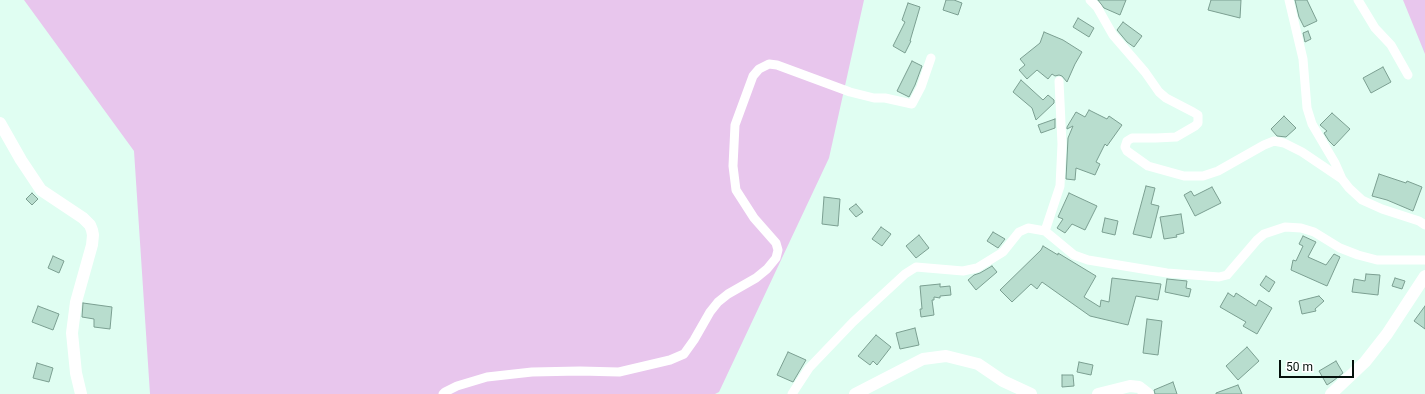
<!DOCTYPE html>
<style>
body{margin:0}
#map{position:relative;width:1425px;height:394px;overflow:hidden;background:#e0fef2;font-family:Roboto,sans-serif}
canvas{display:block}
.scale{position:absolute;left:1279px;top:360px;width:75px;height:18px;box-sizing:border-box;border:2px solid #04100b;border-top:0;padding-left:5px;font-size:12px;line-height:14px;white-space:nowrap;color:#04100b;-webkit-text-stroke:3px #fff;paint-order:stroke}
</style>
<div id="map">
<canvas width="1425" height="394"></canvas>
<div class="scale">50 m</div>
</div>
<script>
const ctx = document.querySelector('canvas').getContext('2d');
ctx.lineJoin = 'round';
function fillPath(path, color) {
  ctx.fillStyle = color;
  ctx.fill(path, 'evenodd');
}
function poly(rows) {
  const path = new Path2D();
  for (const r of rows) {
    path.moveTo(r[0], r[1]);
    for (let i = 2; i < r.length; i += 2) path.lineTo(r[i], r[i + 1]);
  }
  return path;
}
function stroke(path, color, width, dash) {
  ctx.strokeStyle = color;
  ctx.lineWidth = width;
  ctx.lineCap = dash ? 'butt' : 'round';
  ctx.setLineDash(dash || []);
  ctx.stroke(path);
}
fillPath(poly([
 [24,0,864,0,829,158,719,392,715,394,150,394,134,151],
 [1403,0,1425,0,1425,54]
]), '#e8c6ed');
const building = poly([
 [946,0,954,0,962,3,958,15,943,10,946,0],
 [1098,0,1126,0,1120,15,1104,8,1098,0],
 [1211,0,1241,0,1240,18,1208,10,1211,0],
 [1295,0,1307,0,1317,21,1304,27,1299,17,1295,0],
 [908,3,920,7,910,41,911,41,905,53,893,46,905,22,902,20,908,3],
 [1078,18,1094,28,1089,37,1073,27,1078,18],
 [1123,22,1142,36,1134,47,1127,42,1117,30,1123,22],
 [1308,31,1311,39,1305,42,1303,33,1308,31],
 [1044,32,1063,40,1082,52,1075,64,1067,82,1062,76,1059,75,1055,76,1052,74,1048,79,1037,70,1027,79,1019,70,1025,65,1020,59,1040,43,1044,32],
 [912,61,922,66,915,85,909,97,897,91,912,61],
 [1383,67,1391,82,1371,93,1363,78,1383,67],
 [1021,80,1043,100,1048,95,1054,100,1054,103,1036,120,1032,108,1013,92,1021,80],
 [1089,110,1107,119,1109,116,1122,125,1107,146,1105,144,1096,162,1100,164,1095,175,1076,168,1075,180,1066,179,1068,138,1073,126,1067,129,1067,127,1076,112,1085,117,1089,110],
 [1332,113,1350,129,1334,146,1329,141,1324,133,1327,131,1320,125,1332,113],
 [1284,116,1296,128,1286,137,1277,136,1271,129,1284,116],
 [1055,119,1055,128,1041,133,1038,125,1055,119],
 [1379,174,1406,183,1407,181,1422,187,1413,211,1387,200,1372,196,1379,174],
 [1146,186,1155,188,1151,204,1159,206,1151,238,1133,234,1146,186],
 [1212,187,1221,203,1195,216,1184,195,1191,191,1194,196,1212,187],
 [32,193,38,199,32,205,26,199,32,193],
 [1069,193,1097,206,1085,230,1072,224,1065,233,1057,228,1063,219,1058,217,1069,193],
 [824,197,840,199,838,226,822,224,824,197],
 [856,204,863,212,856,217,849,209,856,204],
 [1181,214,1184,233,1176,235,1177,237,1164,239,1160,217,1181,214],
 [1105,218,1118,221,1115,235,1102,232,1105,218],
 [881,227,891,234,882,246,872,239,881,227],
 [993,232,1005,239,998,248,987,241,993,232],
 [919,235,929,248,916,258,906,246,919,235],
 [1303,236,1316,242,1308,257,1326,265,1334,254,1340,257,1327,286,1291,270,1293,260,1296,261,1303,246,1299,244,1303,236],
 [1043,246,1058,255,1058,253,1096,276,1084,297,1100,307,1101,300,1109,302,1112,278,1161,284,1158,300,1136,296,1128,325,1090,316,1042,282,1037,289,1031,284,1012,302,1000,290,1041,250,1043,246],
 [53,256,64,261,59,273,48,268,53,256],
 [992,266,997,272,976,290,968,280,974,275,980,273,992,266],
 [1366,274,1380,275,1378,295,1352,292,1354,279,1365,281,1366,274],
 [1266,276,1275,282,1269,292,1260,285,1266,276],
 [1395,278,1405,281,1402,289,1392,286,1395,278],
 [1167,279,1187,281,1186,288,1191,289,1189,297,1165,292,1167,279],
 [940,284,940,287,950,286,951,295,940,296,940,298,934,297,934,300,932,300,934,315,921,317,920,309,922,309,920,286,940,284],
 [1228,293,1234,297,1236,293,1256,306,1259,300,1272,308,1257,334,1243,326,1246,322,1220,307,1228,293],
 [1319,296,1324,301,1315,309,1316,311,1302,314,1299,301,1319,296],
 [83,303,112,307,110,329,94,327,94,319,82,317,83,303],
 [38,306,59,314,53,330,32,322,38,306],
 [1425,306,1425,329,1414,321,1425,306],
 [1147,319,1162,321,1158,355,1143,353,1147,319],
 [915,328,919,345,900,349,896,333,915,328],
 [876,335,891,347,877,365,873,361,870,365,858,356,876,335],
 [1247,347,1259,361,1238,380,1226,366,1247,347],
 [788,352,806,360,793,382,777,375,788,352],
 [1336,361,1343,373,1333,381,1327,385,1319,371,1336,361],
 [1079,362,1093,365,1091,375,1077,372,1079,362],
 [37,363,53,368,49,382,33,378,37,363],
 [1062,375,1073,375,1074,386,1062,387,1062,375],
 [1173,382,1177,394,1155,394,1154,390,1173,382],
 [1238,385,1242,394,1216,394,1216,393,1238,385]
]);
fillPath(building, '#b8ddce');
stroke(building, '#7b9f91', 1);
stroke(poly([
 [1090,0,1097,7,1113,35,1145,72,1159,92,1166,98,1193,112,1198,115,1198,123,1195,126,1176,137,1156,138,1132,138,1127,141,1125,147,1127,151,1148,166,1184,176,1203,176,1218,171,1264,145,1274,141,1284,143,1302,152,1342,179],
 [1289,0,1303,59,1307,108,1312,124,1335,163,1342,179,1349,188,1362,200,1382,209,1419,221,1425,225],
 [1358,0,1375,28,1391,45,1408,75],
 [1045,231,1060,186,1062,144,1059,81],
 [443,394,445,392,457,386,487,377,532,372,580,371,619,372,670,360,684,354,694,340,710,312,718,302,728,294,756,278,767,269,776,258,778,250,776,243,754,218,736,190,733,166,735,125,753,76,759,69,769,64,777,65,850,92,874,98,885,98,912,104,921,87,931,58],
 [792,394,809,368,853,322,905,274,916,267,963,271,977,268,1003,252,1019,232,1028,228,1045,231,1074,255,1088,260,1167,273,1219,277,1227,275,1257,240,1264,234,1285,227,1301,228,1314,232,1340,248,1358,255,1377,260,1425,260]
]), '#fff', 9);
stroke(poly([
 [0,123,21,160,41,190,83,218,90,225,92,230,93,235,92,245,76,302,72,333,76,373,81,394],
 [855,394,923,359,946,356,978,364,1003,381,1031,394],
 [1098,394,1130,386,1139,387,1148,394],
 [1331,394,1365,362,1387,334,1425,276]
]), '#fff', 12);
</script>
